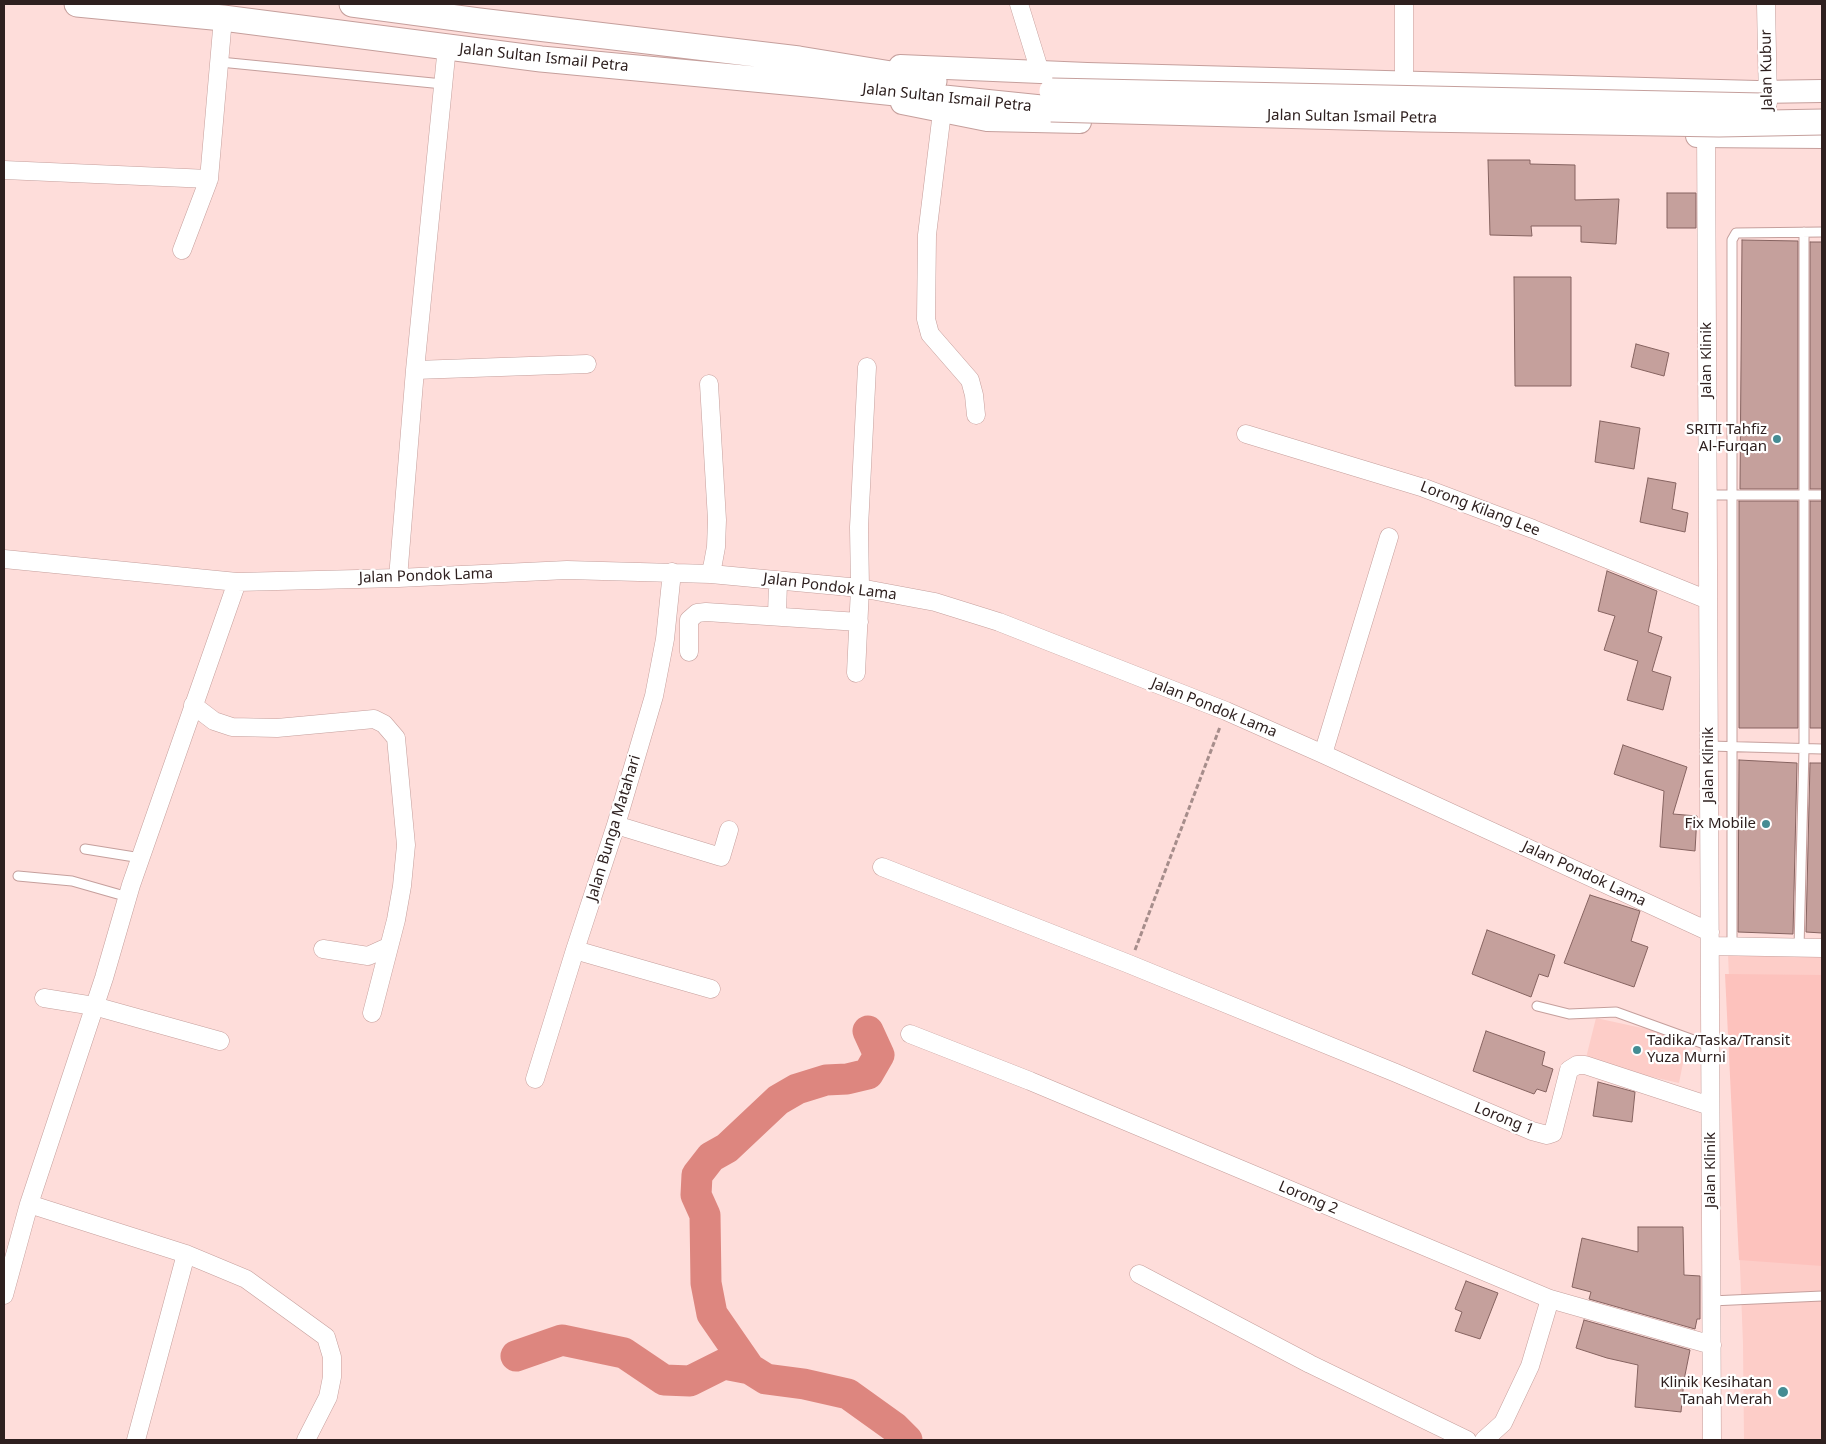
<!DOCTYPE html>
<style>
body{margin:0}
#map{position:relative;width:1826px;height:1444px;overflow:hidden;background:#feddda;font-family:"Noto Sans",sans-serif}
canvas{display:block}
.frame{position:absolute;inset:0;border:5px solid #2e201f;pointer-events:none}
</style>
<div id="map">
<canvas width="1826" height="1444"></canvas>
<div class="frame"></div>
</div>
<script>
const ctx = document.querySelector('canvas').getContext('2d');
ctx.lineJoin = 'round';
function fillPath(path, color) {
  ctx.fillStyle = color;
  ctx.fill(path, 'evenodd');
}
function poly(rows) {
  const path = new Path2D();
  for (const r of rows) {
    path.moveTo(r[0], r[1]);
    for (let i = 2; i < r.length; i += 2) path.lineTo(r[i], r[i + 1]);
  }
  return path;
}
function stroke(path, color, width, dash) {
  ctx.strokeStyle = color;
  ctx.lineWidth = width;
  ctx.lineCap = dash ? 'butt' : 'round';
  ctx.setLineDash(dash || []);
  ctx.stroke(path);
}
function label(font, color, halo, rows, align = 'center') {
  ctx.font = font + ' "Noto Sans",sans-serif';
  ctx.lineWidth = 4.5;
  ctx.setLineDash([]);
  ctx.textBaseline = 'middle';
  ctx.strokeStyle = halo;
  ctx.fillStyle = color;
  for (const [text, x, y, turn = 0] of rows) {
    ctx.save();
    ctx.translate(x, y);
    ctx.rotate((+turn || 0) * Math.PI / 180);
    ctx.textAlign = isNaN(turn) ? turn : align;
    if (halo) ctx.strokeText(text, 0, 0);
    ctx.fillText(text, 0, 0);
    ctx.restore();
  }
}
fillPath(poly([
 [1728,953,1822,956,1822,1440,1744,1440,1743,1344],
 [1596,1018,1688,1038,1679,1083,1585,1062]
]), '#fdcdc8');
fillPath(poly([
 [1725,974,1822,975,1822,1266,1739,1260]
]), '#fdc2bd');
stroke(poly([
 [516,1356,562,1340,624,1353,664,1380,690,1381,724,1364,750,1369,766,1379,804,1384,848,1394,894,1427,907,1440],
 [750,1369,712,1314,706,1283,705,1215,696,1195,697,1175,711,1157,727,1148,778,1100,797,1089,826,1080,847,1079,868,1074,879,1055,868,1031]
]), '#dd867f', 31);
const building = poly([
 [1488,160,1530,160,1530,164,1575,165,1575,200,1619,199,1616,244,1581,242,1581,226,1531,226,1532,236,1490,235,1488,160],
 [1667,193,1696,193,1696,228,1667,228,1667,193],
 [1742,240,1798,241,1798,489,1740,489,1742,240],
 [1810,242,1822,242,1822,489,1810,489,1810,242],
 [1514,277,1571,277,1571,386,1515,386,1514,277],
 [1636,344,1669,353,1664,376,1631,367,1636,344],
 [1600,421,1640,428,1634,469,1595,462,1600,421],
 [1648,478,1676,483,1672,509,1688,513,1685,532,1640,522,1648,478],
 [1739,501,1798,501,1798,728,1739,728,1739,501],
 [1810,501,1822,501,1822,728,1810,728,1810,501],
 [1607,571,1657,591,1648,632,1662,637,1652,671,1671,677,1663,710,1627,700,1638,661,1604,650,1615,616,1598,611,1607,571],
 [1623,745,1687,767,1673,814,1697,816,1695,851,1660,847,1664,791,1614,774,1623,745],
 [1739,760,1797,763,1793,934,1738,932,1739,760],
 [1810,763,1822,763,1822,933,1806,932,1810,763],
 [1590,895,1640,911,1631,941,1648,947,1634,987,1564,963,1590,895],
 [1487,930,1555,955,1548,977,1539,974,1531,997,1472,974,1487,930],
 [1486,1031,1545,1052,1542,1065,1553,1069,1546,1092,1537,1089,1534,1094,1473,1071,1486,1031],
 [1598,1082,1635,1092,1632,1122,1593,1116,1598,1082],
 [1638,1227,1683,1227,1684,1275,1700,1276,1700,1319,1697,1319,1695,1329,1589,1299,1591,1292,1572,1287,1582,1238,1638,1252,1638,1227],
 [1466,1281,1498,1293,1480,1339,1455,1331,1462,1312,1455,1309,1466,1281],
 [1584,1320,1690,1350,1684,1380,1681,1412,1635,1407,1638,1365,1607,1358,1576,1348,1584,1320]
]);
fillPath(building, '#c5a09c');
stroke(building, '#866360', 1);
const service = poly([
 [220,62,443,84],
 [1708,495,1822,495],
 [1709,746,1822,749],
 [85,849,141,858],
 [18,876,72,881,128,897],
 [1732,947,1732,240,1736,233,1822,232],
 [1799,948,1804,749,1804,232],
 [1537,1006,1569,1014,1616,1012,1710,1046],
 [1711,1301,1822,1296]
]);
const minor = poly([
 [1019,4,1040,72],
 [1766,4,1768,103],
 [1404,83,1404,4],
 [942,112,927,235,926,319,930,334,970,380,974,395,976,415],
 [1706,123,1712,1440],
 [4,170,209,179],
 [182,250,209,179,223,18],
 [415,370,587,364],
 [709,384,717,520,716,547,711,574],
 [1246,434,1424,488,1533,529,1708,600],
 [4,559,237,582,398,578,567,570,711,574,860,588,935,602,999,622,1226,711,1323,754,1710,932],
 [398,578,415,370,447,46],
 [777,616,778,581],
 [689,652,689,620,697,613,706,612,859,622],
 [856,673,860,588,859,527,867,367],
 [193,705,214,721,232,727,277,728,374,719,384,724,396,738,406,845,402,886,396,920,372,1013],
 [1323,754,1389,537],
 [616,825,721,857,729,830],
 [882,867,1129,964,1396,1073,1532,1131,1547,1135,1553,1133,1569,1070,1577,1065,1585,1065,1710,1106],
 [1710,946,1822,948],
 [323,949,368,956,388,947],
 [575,950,711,989],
 [44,998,94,1006,220,1041],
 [910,1034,1030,1081,1550,1299,1712,1345],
 [535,1079,575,950,616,825,654,696,665,639,672,572],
 [29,1204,186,1254,246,1279,326,1337,332,1357,332,1377,328,1397,306,1440],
 [1139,1274,1310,1364,1467,1440],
 [4,1295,29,1204,104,978,131,885,237,582],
 [136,1440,186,1254],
 [1484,1440,1503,1423,1530,1366,1550,1299]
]);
const tertiary = poly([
 [900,66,1087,74,1757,92,1822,91],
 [902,103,987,120,1080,122],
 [1697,136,1822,137]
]);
const secondary = poly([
 [77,4,223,18,541,59,818,85,1051,109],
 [352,4,479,21,799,59,934,81]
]);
stroke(service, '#c59f9c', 11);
stroke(minor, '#c59f9c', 19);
stroke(tertiary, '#c59f9c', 24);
stroke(secondary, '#c59f9c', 27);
stroke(poly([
 [1135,950,1220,727]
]), '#a68d8b', 3, [5, 2.5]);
stroke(service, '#fff', 9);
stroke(minor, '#fff', 18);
stroke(tertiary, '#fff', 22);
stroke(secondary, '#fff', 25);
const secondaryBridge = poly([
 [1052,91,1762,106],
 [1051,109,1421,119,1719,124,1822,122]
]);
stroke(secondaryBridge, '#c59f9c', 27, []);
stroke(secondaryBridge, '#fff', 25);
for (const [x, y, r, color] of [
 [1777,439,5,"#458c93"],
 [1766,824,5,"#458c93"],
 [1637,1050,5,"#458c93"],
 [1783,1392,6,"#458c93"]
]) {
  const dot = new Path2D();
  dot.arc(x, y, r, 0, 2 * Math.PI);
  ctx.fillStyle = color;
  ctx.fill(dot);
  stroke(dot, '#fff', 2);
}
label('15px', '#2e201f', '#fff', [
 ["Jalan Sultan Ismail Petra",544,58,6],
 ["Jalan Kubur",1767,70,-91],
 ["Jalan Sultan Ismail Petra",947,98,6],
 ["Jalan Sultan Ismail Petra",1352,117,1],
 ["Jalan Klinik",1707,360,-90],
 ["Lorong Kilang Lee",1480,509,21],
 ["Jalan Pondok Lama",426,576,-2],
 ["Jalan Pondok Lama",830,587,7],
 ["Jalan Pondok Lama",1214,708,22],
 ["Jalan Klinik",1709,765,-90],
 ["Jalan Bunga Matahari",614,828,-73],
 ["Jalan Pondok Lama",1584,874,25],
 ["Lorong 1",1504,1119,22],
 ["Jalan Klinik",1711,1170,-90],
 ["Lorong 2",1308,1198,23]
]);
label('15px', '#2e201f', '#fff', [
 ["SRITI Tahfiz",1767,430],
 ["Al-Furqan",1767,447],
 ["Fix Mobile",1756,824],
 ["Tadika/Taska/Transit",1647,1041,"left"],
 ["Yuza Murni",1647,1058,"left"],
 ["Klinik Kesihatan",1772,1383],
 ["Tanah Merah",1772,1400]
], 'right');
</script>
